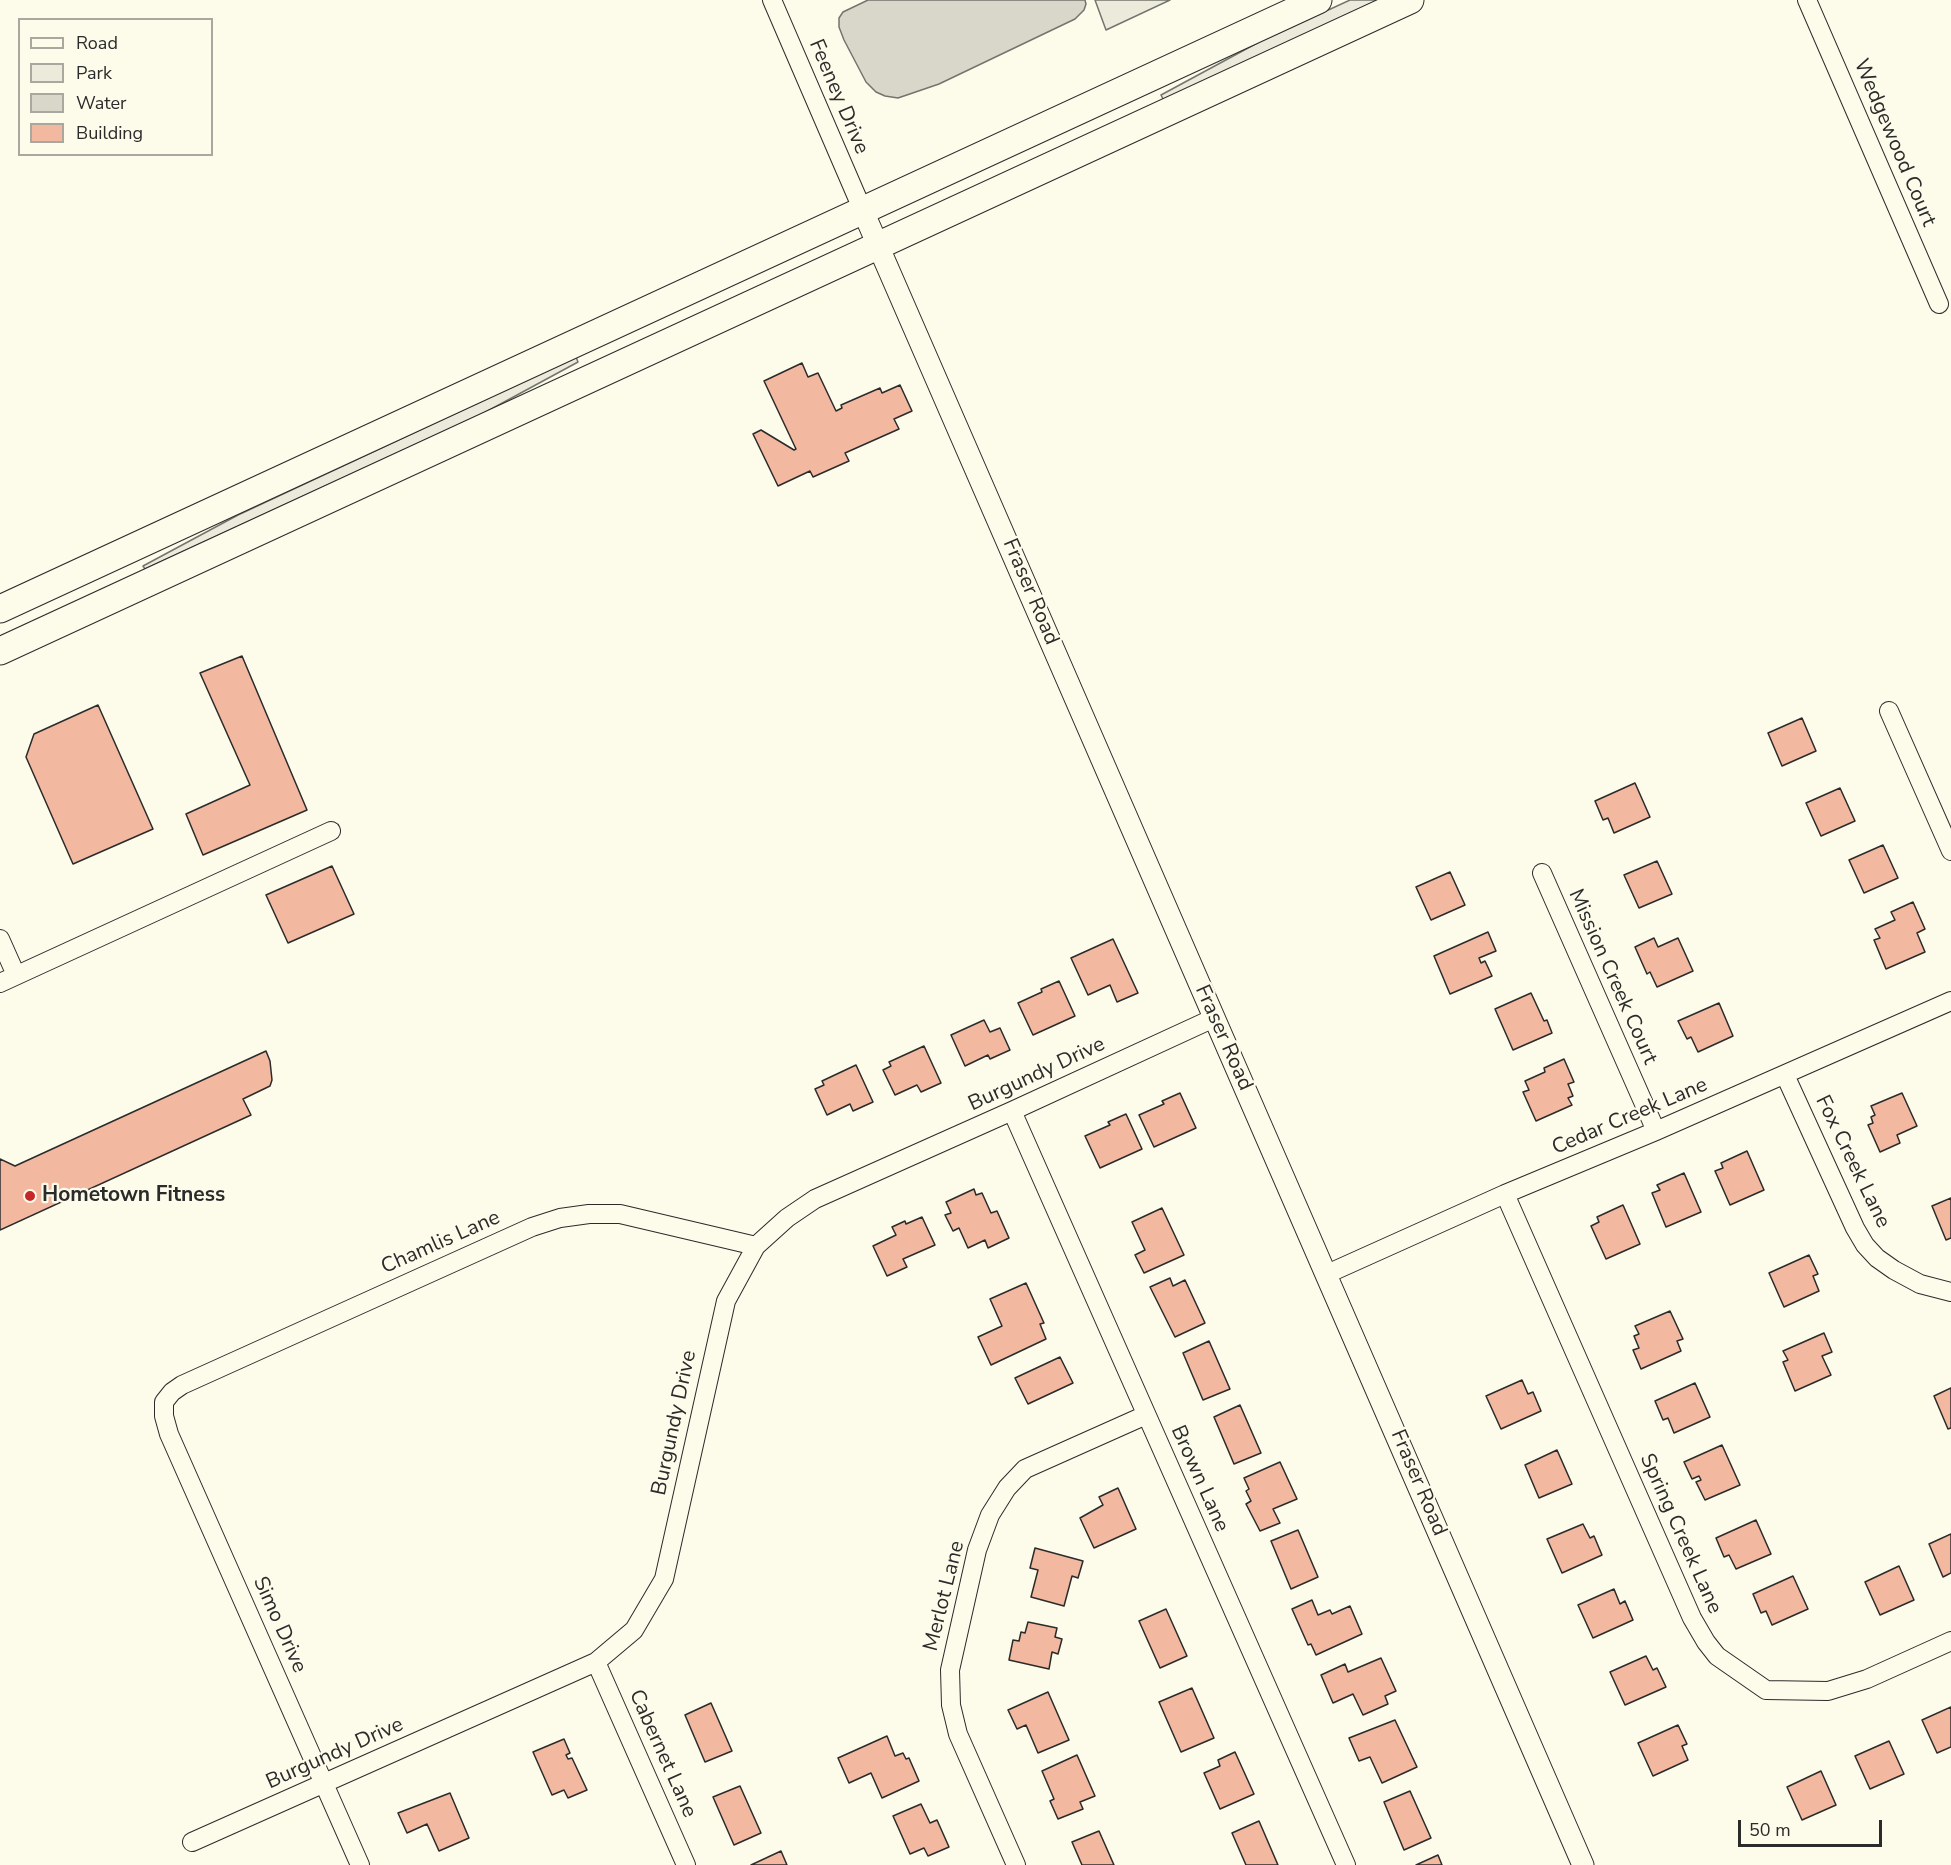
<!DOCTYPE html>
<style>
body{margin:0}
#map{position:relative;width:1951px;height:1865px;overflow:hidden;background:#fdfbea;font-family:"Nunito Sans",sans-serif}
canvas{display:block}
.legend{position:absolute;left:18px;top:18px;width:195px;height:138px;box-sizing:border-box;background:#fdfbea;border:2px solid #a9a89e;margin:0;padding:8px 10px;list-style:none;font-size:18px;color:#2b2b2b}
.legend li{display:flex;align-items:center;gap:12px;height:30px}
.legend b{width:30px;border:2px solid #a9a89e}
.scale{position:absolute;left:1738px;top:1820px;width:144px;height:27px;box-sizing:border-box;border:3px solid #2b2b2b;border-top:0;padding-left:8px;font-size:18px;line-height:21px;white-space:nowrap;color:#2b2b2b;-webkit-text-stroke:4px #fdfbea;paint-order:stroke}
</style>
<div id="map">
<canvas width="1951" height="1865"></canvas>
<ul class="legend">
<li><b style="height:8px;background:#fdfbea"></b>Road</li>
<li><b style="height:16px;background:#ecebdb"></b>Park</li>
<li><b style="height:16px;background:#d8d7c9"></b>Water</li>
<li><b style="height:16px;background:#f2b8a0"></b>Building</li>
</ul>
<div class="scale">50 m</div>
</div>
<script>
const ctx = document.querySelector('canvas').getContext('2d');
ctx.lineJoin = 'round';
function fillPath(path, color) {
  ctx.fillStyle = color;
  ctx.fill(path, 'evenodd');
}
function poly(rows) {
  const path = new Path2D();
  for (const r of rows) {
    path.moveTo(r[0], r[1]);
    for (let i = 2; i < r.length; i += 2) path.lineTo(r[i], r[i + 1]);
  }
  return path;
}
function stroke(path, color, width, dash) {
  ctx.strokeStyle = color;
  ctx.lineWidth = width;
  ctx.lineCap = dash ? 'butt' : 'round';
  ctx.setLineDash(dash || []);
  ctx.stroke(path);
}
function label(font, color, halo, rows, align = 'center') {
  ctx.font = font + ' "Nunito Sans",sans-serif';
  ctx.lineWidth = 4.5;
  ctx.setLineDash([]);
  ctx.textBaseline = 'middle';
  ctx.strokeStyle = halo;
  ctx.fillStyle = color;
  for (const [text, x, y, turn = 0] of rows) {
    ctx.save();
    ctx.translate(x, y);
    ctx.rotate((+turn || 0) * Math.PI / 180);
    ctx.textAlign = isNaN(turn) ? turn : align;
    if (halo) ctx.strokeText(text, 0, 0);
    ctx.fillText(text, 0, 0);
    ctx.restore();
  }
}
const green = poly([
 [1095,0,1170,0,1106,30,1095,0],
 [1350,0,1378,0,1164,101,1161,95,1261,41,1350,0],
 [576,357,578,362,482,414,145,569,143,566,238,515,576,357]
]);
fillPath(green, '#ecebdb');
stroke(green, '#74746e', 1.5);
const water = poly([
 [868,0,1085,0,1086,4,1084,10,1075,19,939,84,898,98,885,96,876,92,866,82,844,40,839,27,839,18,843,12,868,0]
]);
fillPath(water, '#d8d7c9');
stroke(water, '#74746e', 1.5);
const building = poly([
 [802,363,808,377,818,373,836,411,842,408,841,405,880,388,882,393,900,385,912,411,894,419,899,429,845,453,849,461,813,477,810,471,778,486,753,434,761,430,794,450,796,449,764,381,802,363],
 [242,656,307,810,203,855,186,814,250,785,200,673,242,656],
 [98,705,153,829,73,864,26,757,34,734,98,705],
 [1802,718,1816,751,1782,766,1768,733,1802,718],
 [1635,783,1650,817,1614,833,1608,818,1603,820,1595,801,1635,783],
 [1840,788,1855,821,1821,836,1806,803,1840,788],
 [1883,845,1898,878,1864,893,1849,860,1883,845],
 [1657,861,1672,894,1639,908,1624,875,1657,861],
 [332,866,354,914,288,943,266,895,332,866],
 [1450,872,1465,905,1431,920,1416,887,1450,872],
 [1913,902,1925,929,1917,933,1925,952,1886,969,1874,940,1880,938,1875,929,1895,920,1891,912,1913,902],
 [1488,932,1496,951,1479,958,1481,963,1485,961,1492,976,1450,994,1434,956,1488,932],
 [1654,938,1658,947,1678,938,1693,971,1657,987,1650,972,1647,974,1635,947,1654,938],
 [1113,939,1138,993,1117,1002,1110,985,1088,995,1071,958,1113,939],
 [1059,981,1075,1016,1033,1035,1018,1003,1042,992,1041,989,1059,981],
 [1531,993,1544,1021,1547,1020,1552,1033,1513,1050,1495,1009,1531,993],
 [1719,1003,1733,1036,1698,1052,1691,1037,1687,1039,1678,1021,1719,1003],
 [984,1020,990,1032,1000,1028,1010,1050,990,1059,988,1055,965,1066,951,1035,984,1020],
 [924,1046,941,1083,921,1092,917,1085,895,1095,883,1070,891,1066,889,1062,924,1046],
 [266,1051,270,1061,272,1080,270,1086,243,1099,251,1115,0,1230,0,1159,15,1166,266,1051],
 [1564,1059,1574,1082,1568,1084,1573,1096,1568,1098,1572,1105,1536,1121,1523,1092,1529,1090,1525,1081,1545,1072,1544,1068,1564,1059],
 [856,1065,873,1102,853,1111,850,1104,827,1115,815,1089,824,1085,822,1081,856,1065],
 [1180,1093,1196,1128,1154,1147,1139,1115,1164,1104,1162,1101,1180,1093],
 [1902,1093,1917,1126,1897,1135,1900,1143,1880,1152,1868,1125,1873,1123,1871,1117,1875,1115,1871,1106,1902,1093],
 [1126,1114,1142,1149,1100,1168,1085,1136,1110,1125,1108,1122,1126,1114],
 [1747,1151,1764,1190,1730,1205,1715,1171,1723,1168,1721,1163,1747,1151],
 [1684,1173,1701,1212,1666,1227,1652,1193,1660,1190,1657,1185,1684,1173],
 [974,1189,976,1195,982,1193,991,1213,997,1211,1009,1238,988,1248,985,1240,968,1248,959,1228,953,1231,945,1215,951,1213,946,1202,974,1189],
 [1951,1198,1951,1238,1946,1240,1932,1206,1951,1198],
 [1623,1205,1640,1244,1606,1259,1591,1226,1599,1222,1597,1217,1623,1205],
 [1162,1208,1184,1255,1144,1273,1135,1255,1145,1250,1132,1222,1162,1208],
 [922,1217,935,1245,903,1259,907,1267,887,1276,873,1246,896,1235,892,1227,905,1221,906,1224,922,1217],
 [1809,1255,1818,1274,1813,1276,1819,1291,1784,1307,1769,1273,1809,1255],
 [1170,1278,1173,1286,1185,1280,1205,1323,1175,1337,1150,1287,1170,1278],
 [1026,1283,1044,1323,1040,1324,1046,1339,991,1365,978,1337,1002,1326,990,1299,1026,1283],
 [1670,1311,1683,1339,1677,1341,1681,1351,1641,1369,1633,1350,1639,1348,1634,1336,1639,1334,1635,1326,1670,1311],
 [1824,1333,1832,1352,1822,1356,1831,1375,1795,1391,1783,1362,1788,1360,1783,1351,1824,1333],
 [1209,1341,1230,1389,1203,1400,1183,1353,1209,1341],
 [1060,1357,1073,1383,1028,1404,1015,1378,1060,1357],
 [1522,1380,1528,1394,1533,1392,1541,1411,1501,1429,1486,1396,1522,1380],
 [1695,1383,1710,1417,1674,1433,1668,1418,1663,1420,1655,1401,1695,1383],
 [1951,1388,1951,1428,1948,1429,1934,1396,1951,1388],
 [1240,1405,1261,1453,1234,1464,1214,1417,1240,1405],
 [1722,1445,1740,1485,1705,1500,1696,1482,1701,1480,1699,1476,1692,1479,1684,1462,1722,1445],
 [1557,1450,1572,1484,1539,1498,1525,1465,1557,1450],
 [1280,1462,1297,1499,1273,1509,1280,1523,1260,1531,1246,1504,1251,1501,1246,1491,1249,1489,1244,1478,1280,1462],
 [1118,1488,1136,1529,1094,1548,1080,1518,1103,1505,1099,1497,1118,1488],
 [1756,1520,1771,1554,1736,1569,1729,1555,1724,1557,1716,1538,1756,1520],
 [1583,1524,1590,1538,1594,1536,1602,1555,1562,1573,1547,1539,1583,1524],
 [1298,1530,1318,1577,1291,1589,1271,1541,1298,1530],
 [1951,1534,1951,1573,1943,1577,1929,1544,1951,1534],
 [1035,1548,1083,1561,1078,1578,1072,1576,1064,1606,1031,1597,1038,1570,1030,1568,1035,1548],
 [1899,1566,1914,1600,1880,1615,1865,1582,1899,1566],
 [1793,1576,1808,1609,1772,1625,1766,1611,1761,1613,1753,1594,1793,1576],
 [1614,1589,1620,1604,1625,1601,1633,1620,1593,1638,1578,1605,1614,1589],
 [1312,1600,1318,1615,1330,1610,1332,1614,1350,1606,1362,1634,1316,1655,1311,1644,1308,1645,1292,1609,1312,1600],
 [1166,1609,1187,1656,1160,1668,1139,1621,1166,1609],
 [1028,1622,1057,1628,1055,1637,1062,1639,1058,1654,1052,1652,1049,1669,1009,1660,1013,1640,1019,1641,1021,1632,1025,1633,1028,1622],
 [1646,1656,1653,1670,1657,1668,1666,1687,1625,1705,1610,1672,1646,1656],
 [1381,1658,1396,1691,1385,1696,1388,1704,1363,1715,1353,1694,1333,1703,1321,1675,1345,1664,1348,1672,1381,1658],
 [1192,1688,1214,1738,1181,1752,1159,1702,1192,1688],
 [1048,1692,1069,1740,1038,1753,1026,1725,1017,1729,1008,1710,1048,1692],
 [711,1703,732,1751,705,1762,685,1715,711,1703],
 [1951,1707,1951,1747,1937,1753,1922,1720,1951,1707],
 [1395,1720,1417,1767,1382,1783,1370,1757,1359,1761,1349,1738,1395,1720],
 [1678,1725,1687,1744,1682,1746,1688,1760,1653,1776,1638,1743,1678,1725],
 [887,1736,895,1756,903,1753,906,1759,909,1758,919,1781,882,1798,871,1773,849,1783,838,1758,887,1736],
 [564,1739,570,1753,566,1755,568,1759,572,1758,587,1790,568,1798,564,1790,552,1795,533,1752,564,1739],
 [1889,1741,1904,1774,1870,1789,1855,1756,1889,1741],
 [1235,1752,1254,1794,1220,1809,1204,1773,1220,1766,1218,1760,1235,1752],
 [1077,1755,1095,1796,1080,1802,1083,1809,1058,1819,1050,1801,1054,1799,1042,1771,1077,1755],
 [1821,1771,1836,1805,1802,1820,1787,1787,1821,1771],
 [740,1786,761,1833,734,1845,713,1797,740,1786],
 [1410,1791,1431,1838,1404,1850,1384,1802,1410,1791],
 [450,1793,469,1838,439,1851,427,1824,407,1833,398,1813,450,1793],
 [921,1804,930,1823,937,1820,949,1847,928,1856,924,1848,910,1854,893,1816,921,1804],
 [1259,1821,1278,1865,1246,1865,1232,1833,1259,1821],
 [1099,1831,1114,1865,1082,1865,1072,1842,1099,1831],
 [781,1851,787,1865,751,1865,781,1851],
 [1438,1855,1442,1865,1416,1865,1438,1855]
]);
fillPath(building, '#f2b8a0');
stroke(building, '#2b2b2b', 1.5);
const minor = poly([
 [772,0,863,211],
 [1807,0,1939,304],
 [1889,711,1951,851],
 [1542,873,1656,1131],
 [0,939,16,975],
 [0,983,331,831],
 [1785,1075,1855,1228,1865,1245,1877,1258,1894,1270,1920,1284,1951,1292],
 [1012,1111,1346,1865],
 [1505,1194,1692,1618,1706,1642,1717,1656,1766,1690,1828,1691,1867,1679,1951,1641],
 [1327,1274,1505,1194,1656,1131,1951,1001],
 [596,1662,686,1865],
 [192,1842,596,1662,634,1630,664,1579,726,1301,756,1246,787,1218,815,1199,1012,1111,1214,1018],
 [360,1865,169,1434,164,1416,164,1402,172,1392,182,1385,532,1227,560,1218,589,1214,620,1214,756,1246],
 [1016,1865,958,1734,951,1705,950,1670,977,1550,990,1515,1007,1488,1025,1469,1146,1415]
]);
const tertiary = poly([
 [863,211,1583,1865]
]);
const primary = poly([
 [0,609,1318,0],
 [0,651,1410,0]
]);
stroke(minor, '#2b2b2b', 20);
stroke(tertiary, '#2b2b2b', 23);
stroke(primary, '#2b2b2b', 29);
stroke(minor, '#fdfbea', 18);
stroke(tertiary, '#fdfbea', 21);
stroke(primary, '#fdfbea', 27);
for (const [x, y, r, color] of [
 [30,1196,6,"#c62828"]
]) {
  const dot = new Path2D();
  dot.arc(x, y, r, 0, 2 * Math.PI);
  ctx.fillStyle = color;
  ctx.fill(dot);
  stroke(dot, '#fdfbea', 2);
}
label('21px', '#2b2b2b', '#fdfbea', [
 ["Feeney Drive",838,97,67],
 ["Wedgewood Court",1894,143,67],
 ["Fraser Road",1030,592,67],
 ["Mission Creek Court",1612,977,66],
 ["Fraser Road",1223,1038,66],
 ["Burgundy Drive",1037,1075,-25],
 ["Cedar Creek Lane",1630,1117,-23],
 ["Fox Creek Lane",1852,1162,64],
 ["Chamlis Lane",441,1243,-24],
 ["Burgundy Drive",675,1423,-78],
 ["Brown Lane",1199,1479,66],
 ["Fraser Road",1418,1483,67],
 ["Spring Creek Lane",1680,1534,66],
 ["Merlot Lane",945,1596,-76],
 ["Simo Drive",279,1625,66],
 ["Burgundy Drive",335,1754,-24],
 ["Cabernet Lane",662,1754,66]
]);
label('bold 21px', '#2b2b2b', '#fdfbea', [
 ["Hometown Fitness",42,1196]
], 'left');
</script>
